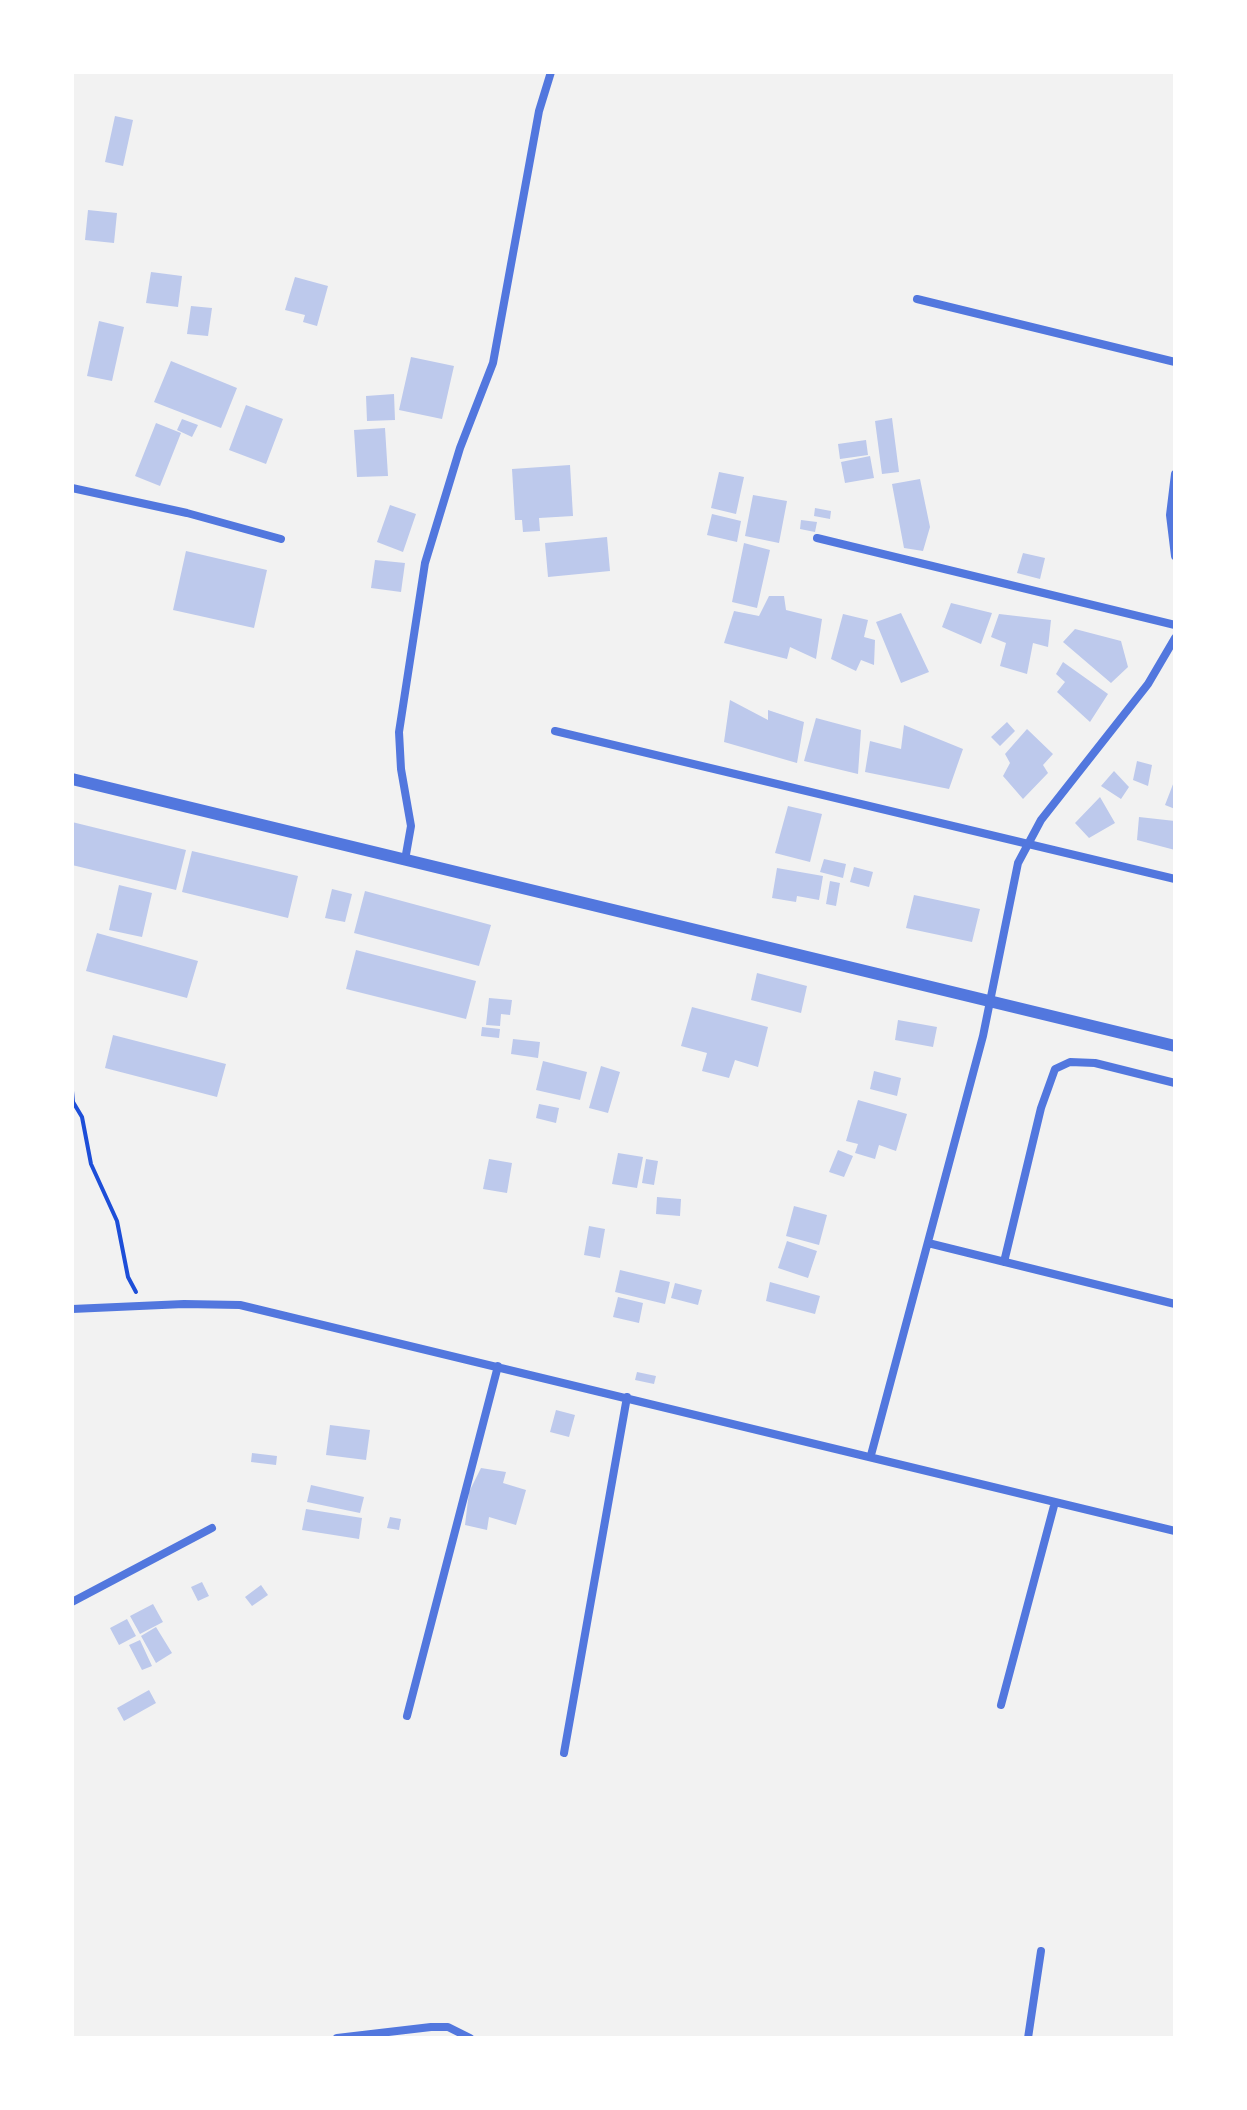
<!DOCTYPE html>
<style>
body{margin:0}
#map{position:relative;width:1247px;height:2110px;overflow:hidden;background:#f2f2f2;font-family:Mulish,sans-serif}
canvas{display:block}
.frame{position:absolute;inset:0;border:74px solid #fff;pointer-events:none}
</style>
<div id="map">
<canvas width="1247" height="2110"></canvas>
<div class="frame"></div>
</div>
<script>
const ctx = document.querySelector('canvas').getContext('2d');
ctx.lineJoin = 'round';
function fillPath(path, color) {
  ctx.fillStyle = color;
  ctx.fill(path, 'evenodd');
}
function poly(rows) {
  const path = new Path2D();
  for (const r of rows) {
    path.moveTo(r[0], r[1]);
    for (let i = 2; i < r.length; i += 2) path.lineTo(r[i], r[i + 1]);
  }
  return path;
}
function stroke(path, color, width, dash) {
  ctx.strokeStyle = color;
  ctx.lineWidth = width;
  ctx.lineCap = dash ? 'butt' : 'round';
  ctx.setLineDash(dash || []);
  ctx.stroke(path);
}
fillPath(poly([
 [115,116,133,120,123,166,105,162],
 [88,210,117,213,114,243,85,240],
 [151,272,182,276,178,307,146,303],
 [295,277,328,286,317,326,303,322,305,315,285,310],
 [191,306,212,308,208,336,187,334],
 [99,321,124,327,112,381,87,376],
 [411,357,454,366,442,419,399,410],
 [171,361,237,388,221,428,154,402],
 [394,394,395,420,367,421,366,396],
 [246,405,283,419,266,464,229,450],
 [892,418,899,472,882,474,875,421],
 [182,419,198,425,192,437,177,430],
 [156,423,181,433,160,486,135,476],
 [385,428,388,476,357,477,354,430],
 [866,440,868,455,840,459,838,444],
 [870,456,874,478,845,483,841,462],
 [570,465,573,516,539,518,540,531,523,532,522,520,515,520,512,469],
 [719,472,744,477,736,514,711,508],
 [920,479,930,527,923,551,904,548,892,484],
 [753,495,787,501,779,543,745,536],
 [390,505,416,514,403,552,377,542],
 [815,508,831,511,830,519,814,516],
 [712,514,741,521,737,542,707,535],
 [801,520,817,522,815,532,800,529],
 [607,537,610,571,548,577,545,543],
 [744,543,770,550,757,608,732,602],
 [186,551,267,570,254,628,173,610],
 [1023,553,1045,558,1040,579,1017,573],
 [375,560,405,563,401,592,371,588],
 [769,596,784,596,786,610,822,619,816,659,790,647,787,659,724,643,734,611,759,616],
 [951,603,992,613,981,644,942,627],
 [901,613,929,672,901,683,876,622],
 [843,614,868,620,864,637,875,640,874,665,861,660,856,671,831,659],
 [999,614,1051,620,1048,647,1033,643,1027,674,1000,666,1006,643,991,637],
 [1075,629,1121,641,1128,667,1111,683,1063,642],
 [1063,662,1108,694,1090,722,1057,692,1065,682,1056,674],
 [730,700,768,720,768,710,804,722,797,763,724,742],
 [816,718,861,730,858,774,804,761],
 [1007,722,1015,731,1000,746,991,737],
 [904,725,963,749,949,789,865,772,870,741,901,749],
 [1027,729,1053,754,1043,765,1048,773,1023,799,1003,776,1010,763,1005,754],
 [1137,761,1152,765,1148,786,1133,780],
 [1114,771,1129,787,1121,799,1101,786],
 [1175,779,1175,809,1165,805],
 [1100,797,1115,823,1089,838,1075,823],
 [788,806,822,814,810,862,775,853],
 [1139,817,1175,821,1175,850,1137,840],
 [72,822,186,850,176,890,72,865],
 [192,851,298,876,288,918,182,892],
 [824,859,846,864,843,878,820,872],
 [854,867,873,872,869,887,850,882],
 [777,868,823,876,819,900,797,896,796,902,772,898],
 [830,881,840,883,836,906,826,904],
 [119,885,152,893,142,937,109,930],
 [332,889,352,894,345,922,325,918],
 [365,891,491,925,479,966,354,933],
 [914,895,980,909,972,942,906,928],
 [97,933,198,961,187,998,86,971],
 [356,950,476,981,466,1019,346,989],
 [757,973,807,986,801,1013,751,1000],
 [489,998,512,1000,510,1015,501,1014,500,1026,486,1025],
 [692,1007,768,1027,758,1067,735,1060,729,1078,702,1071,707,1053,681,1046],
 [898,1020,937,1027,933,1047,895,1040],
 [482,1027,500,1029,499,1038,481,1036],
 [113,1035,226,1064,217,1097,105,1068],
 [513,1039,540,1042,538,1058,511,1054],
 [543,1061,587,1072,580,1100,536,1090],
 [601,1066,620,1072,608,1113,589,1108],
 [874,1071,901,1078,897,1096,870,1089],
 [858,1100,907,1114,896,1151,879,1145,875,1159,855,1153,858,1144,846,1141],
 [539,1104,559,1108,556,1123,536,1118],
 [838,1150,853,1156,844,1177,829,1172],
 [618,1153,643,1157,637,1188,612,1184],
 [489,1159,512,1163,507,1193,483,1189],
 [646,1159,658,1161,654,1185,642,1183],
 [657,1197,681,1199,680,1216,656,1214],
 [794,1206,827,1215,819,1245,786,1236],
 [589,1226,605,1229,600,1258,584,1255],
 [787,1241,817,1251,808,1278,778,1268],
 [620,1270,670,1282,665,1304,615,1292],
 [770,1282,820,1296,815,1314,766,1301],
 [675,1283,702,1290,698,1305,671,1298],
 [618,1297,643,1303,639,1323,613,1317],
 [637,1372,656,1376,654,1384,635,1380],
 [556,1410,575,1415,569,1437,550,1432],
 [330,1425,370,1430,366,1460,326,1455],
 [252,1453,277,1456,276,1465,251,1462],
 [481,1468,506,1472,503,1483,526,1490,516,1525,489,1517,487,1530,465,1525,469,1492],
 [311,1485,364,1497,360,1513,307,1502],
 [306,1509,362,1518,359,1539,302,1530],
 [390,1517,401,1519,399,1530,387,1528],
 [202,1582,209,1596,198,1601,191,1587],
 [261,1585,268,1595,252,1606,245,1597],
 [153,1604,163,1622,140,1634,130,1616],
 [127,1619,136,1636,119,1645,110,1628],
 [156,1627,172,1653,156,1663,141,1636],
 [140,1640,152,1666,142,1670,129,1645],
 [149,1690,156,1703,124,1721,117,1708]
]), '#bdc9ec');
stroke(poly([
 [72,1091,73,1102,82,1117,91,1164,117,1221,128,1277,136,1292]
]), '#1d4ed8', 4);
stroke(poly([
 [917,299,1175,362],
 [1175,474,1170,515,1175,556],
 [72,488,187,513,281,539],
 [817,538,1175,625],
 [555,731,1175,879],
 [405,860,411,826,401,769,399,732,425,563,460,448,493,363,539,111,551,72],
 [928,1243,1175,1304],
 [1004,1262,1041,1108,1055,1069,1070,1062,1095,1063,1175,1083],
 [72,1309,184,1304,240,1305,1175,1531],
 [871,1455,983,1036,1018,863,1041,820,1148,684,1175,638],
 [72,1602,212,1528],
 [1001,1705,1055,1502],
 [407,1716,498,1366],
 [564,1753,627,1397],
 [337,2038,431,2027,448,2027,470,2038],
 [1028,2038,1041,1951]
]), '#5277de', 8);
stroke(poly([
 [72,779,1175,1046]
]), '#5277de', 12);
</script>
